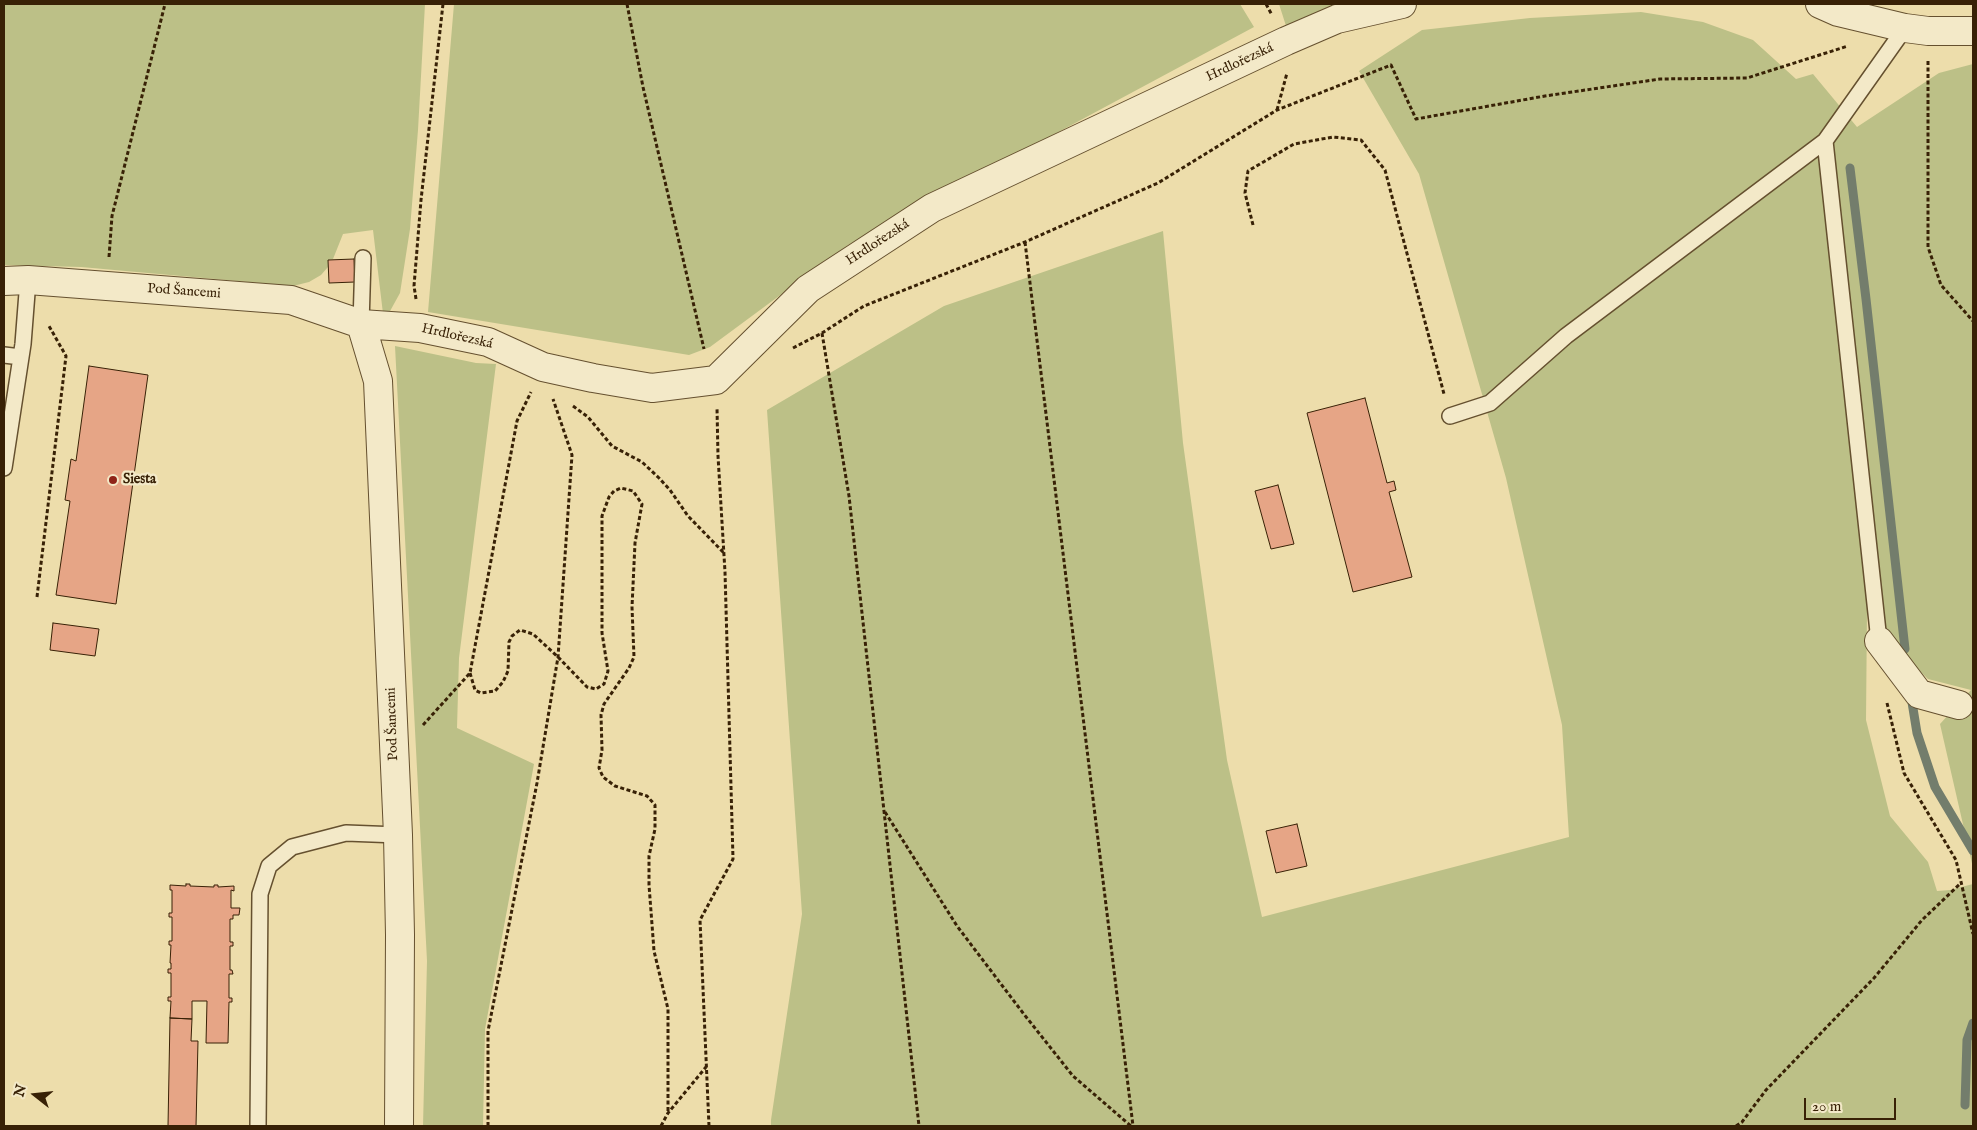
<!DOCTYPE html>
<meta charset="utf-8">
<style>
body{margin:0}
#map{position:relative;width:1977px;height:1130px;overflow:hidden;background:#edddab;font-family:"IM FELL English",serif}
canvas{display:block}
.frame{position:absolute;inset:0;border:5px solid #382106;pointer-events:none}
.north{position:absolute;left:10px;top:1070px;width:50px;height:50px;-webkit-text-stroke:4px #f3e9c8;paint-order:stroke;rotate:286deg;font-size:14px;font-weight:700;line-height:20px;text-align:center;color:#382106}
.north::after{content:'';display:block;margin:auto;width:18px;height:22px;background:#382106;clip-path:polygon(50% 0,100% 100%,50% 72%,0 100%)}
.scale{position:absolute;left:1804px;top:1098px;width:92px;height:22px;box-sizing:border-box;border:2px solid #382106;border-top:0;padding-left:6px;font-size:15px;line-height:18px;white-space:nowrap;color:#382106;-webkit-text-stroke:4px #f3e9c8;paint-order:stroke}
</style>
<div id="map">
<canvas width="1977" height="1130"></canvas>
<div class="frame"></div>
<div class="north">N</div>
<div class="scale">20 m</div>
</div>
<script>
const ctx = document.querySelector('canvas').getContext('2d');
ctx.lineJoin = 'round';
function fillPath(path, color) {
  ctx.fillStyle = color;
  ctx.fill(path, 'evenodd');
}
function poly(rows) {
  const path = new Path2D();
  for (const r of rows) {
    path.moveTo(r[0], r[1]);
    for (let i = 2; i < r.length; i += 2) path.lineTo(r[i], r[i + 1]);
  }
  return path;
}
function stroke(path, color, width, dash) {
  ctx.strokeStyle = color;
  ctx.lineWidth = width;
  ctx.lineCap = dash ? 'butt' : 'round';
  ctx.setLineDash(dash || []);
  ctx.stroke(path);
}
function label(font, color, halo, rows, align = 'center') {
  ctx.font = font + ' "IM FELL English",serif';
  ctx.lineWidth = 4.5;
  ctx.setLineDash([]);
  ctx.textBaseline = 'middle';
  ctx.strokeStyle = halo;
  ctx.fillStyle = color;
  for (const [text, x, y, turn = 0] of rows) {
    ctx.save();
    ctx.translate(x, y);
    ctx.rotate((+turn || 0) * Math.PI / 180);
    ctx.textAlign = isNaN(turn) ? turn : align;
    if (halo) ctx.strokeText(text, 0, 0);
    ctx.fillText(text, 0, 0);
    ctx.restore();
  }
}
fillPath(poly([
 [4,4,425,4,418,130,410,229,400,293,384,322,373,230,343,234,333,259,328,260,328,267,321,275,309,282,293,286,81,267,4,265],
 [454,4,1240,4,1254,27,848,245,710,347,689,355,428,312],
 [1279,4,1350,4,1287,29],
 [1641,12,1703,22,1753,40,1796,79,1813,74,1857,127,1939,73,1973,64,1973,868,1940,724,1971,690,1928,679,1897,649,1867,611,1866,720,1890,816,1928,862,1937,891,1950,890,1973,884,1973,1126,771,1126,771,1120,802,914,767,410,944,306,1163,231,1183,443,1227,760,1262,917,1569,837,1562,725,1506,478,1419,174,1359,71,1422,30,1530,18],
 [395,346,476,363,496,364,459,658,457,728,534,764,485,1029,483,1126,423,1126,427,961]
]), '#bcc087');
stroke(poly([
 [1850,168,1866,299,1905,649],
 [1911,696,1917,733,1935,787,1973,851],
 [1965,1105,1967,1040,1973,1023]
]), '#737d6c', 9);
const building = poly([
 [354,259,355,282,329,283,328,260,354,259],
 [89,366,148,375,116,604,56,595,70,501,65,500,71,459,76,461,89,366],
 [1365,398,1387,483,1394,481,1396,490,1389,492,1412,577,1353,592,1307,413,1365,398],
 [1278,485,1294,544,1271,549,1255,491,1278,485],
 [53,623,99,629,95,656,50,650,53,623],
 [1297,824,1307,866,1276,873,1266,831,1297,824],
 [186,884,190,884,190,886,214,887,214,885,218,885,218,887,234,886,234,891,231,890,231,908,240,908,239,915,233,915,233,919,230,919,230,942,233,942,233,946,230,946,230,970,232,970,233,974,229,974,229,998,232,998,232,1002,229,1002,228,1043,206,1043,207,1001,192,1001,192,1019,170,1018,171,1001,168,1001,168,997,171,997,171,973,168,973,168,969,171,969,171,963,170,963,171,945,169,945,169,941,172,941,172,917,169,917,169,913,172,913,172,890,170,890,170,885,186,886,186,884],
 [170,1018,192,1019,191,1041,198,1041,196,1126,168,1126,170,1018]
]);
fillPath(building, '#e6a586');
stroke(building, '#382106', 1);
const service = poly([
 [361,324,363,258],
 [4,355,21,357],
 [1450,416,1490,403,1566,336,1825,141],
 [4,468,23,344,28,280],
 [1879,641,1825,141,1905,28],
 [258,1126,260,894,269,866,292,847,346,833,398,835]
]);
const minor = poly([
 [1820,4,1838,12,1905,28,1928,31,1973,31],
 [4,281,28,280,291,300,361,324,420,328,488,342,543,367,593,378,652,388,716,380,808,289,932,208,1286,41,1337,19,1402,4],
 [361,324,378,381,398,835,400,935,399,1126],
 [1879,641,1919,694,1959,705]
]);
stroke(service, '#65502f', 18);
stroke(minor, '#65502f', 30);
stroke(poly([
 [627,4,643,87,704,349],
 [1266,4,1272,15],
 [1928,61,1928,247,1941,285,1973,321],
 [1277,110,1287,73],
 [1253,225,1245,193,1248,171,1294,144,1333,137,1361,140,1385,170,1444,394],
 [1025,242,1133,1126],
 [109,257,112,216,165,4],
 [416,299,414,286,421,200,443,4],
 [822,333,849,496,919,1126],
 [793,348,822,333,864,306,1025,242,1158,183,1277,110,1391,65,1416,119,1545,96,1660,79,1747,78,1848,46],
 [573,406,588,417,612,446,642,462,659,478,670,490,688,516,724,553],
 [37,597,66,356,49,326],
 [470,673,475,690,481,693,495,691,503,682,508,671,509,642,512,636,520,630,533,634,558,657,587,687,596,689,604,684,608,671,602,633,602,516,609,497,614,491,621,488,633,491,642,504,635,543,632,607,634,657,629,668,604,704,601,715,602,750,599,768,603,777,615,786,647,796,655,805,655,829,649,856,649,885,654,951,668,1009,668,1113],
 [1887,703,1904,773,1956,860,1973,934],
 [423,725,470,673,517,421,531,392],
 [885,812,957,926,1023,1013,1073,1076,1131,1126],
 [488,1126,488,1031,537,783,558,657,572,455,553,399],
 [661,1126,668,1113,706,1067],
 [709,1126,700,920,733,859,725,572,718,456,717,408],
 [1736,1126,1742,1122,1766,1090,1874,978,1922,920,1961,883]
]), '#382106', 3, [4, 2.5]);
stroke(service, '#f3e9c8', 15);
stroke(minor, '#f3e9c8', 28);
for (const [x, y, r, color] of [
 [113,480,5,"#8f2418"]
]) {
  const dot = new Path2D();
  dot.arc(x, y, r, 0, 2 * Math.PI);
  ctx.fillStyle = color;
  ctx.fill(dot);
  stroke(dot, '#f3e9c8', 2);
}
label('14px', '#382106', '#f3e9c8', [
 ["Hrdlořezská",1240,63,-25],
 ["Hrdlořezská",878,243,-33],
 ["Pod Šancemi",184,292,4],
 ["Hrdlořezská",457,337,13],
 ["Pod Šancemi",393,724,-92]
]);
label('bold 14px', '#382106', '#f3e9c8', [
 ["Siesta",123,480]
], 'left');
</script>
